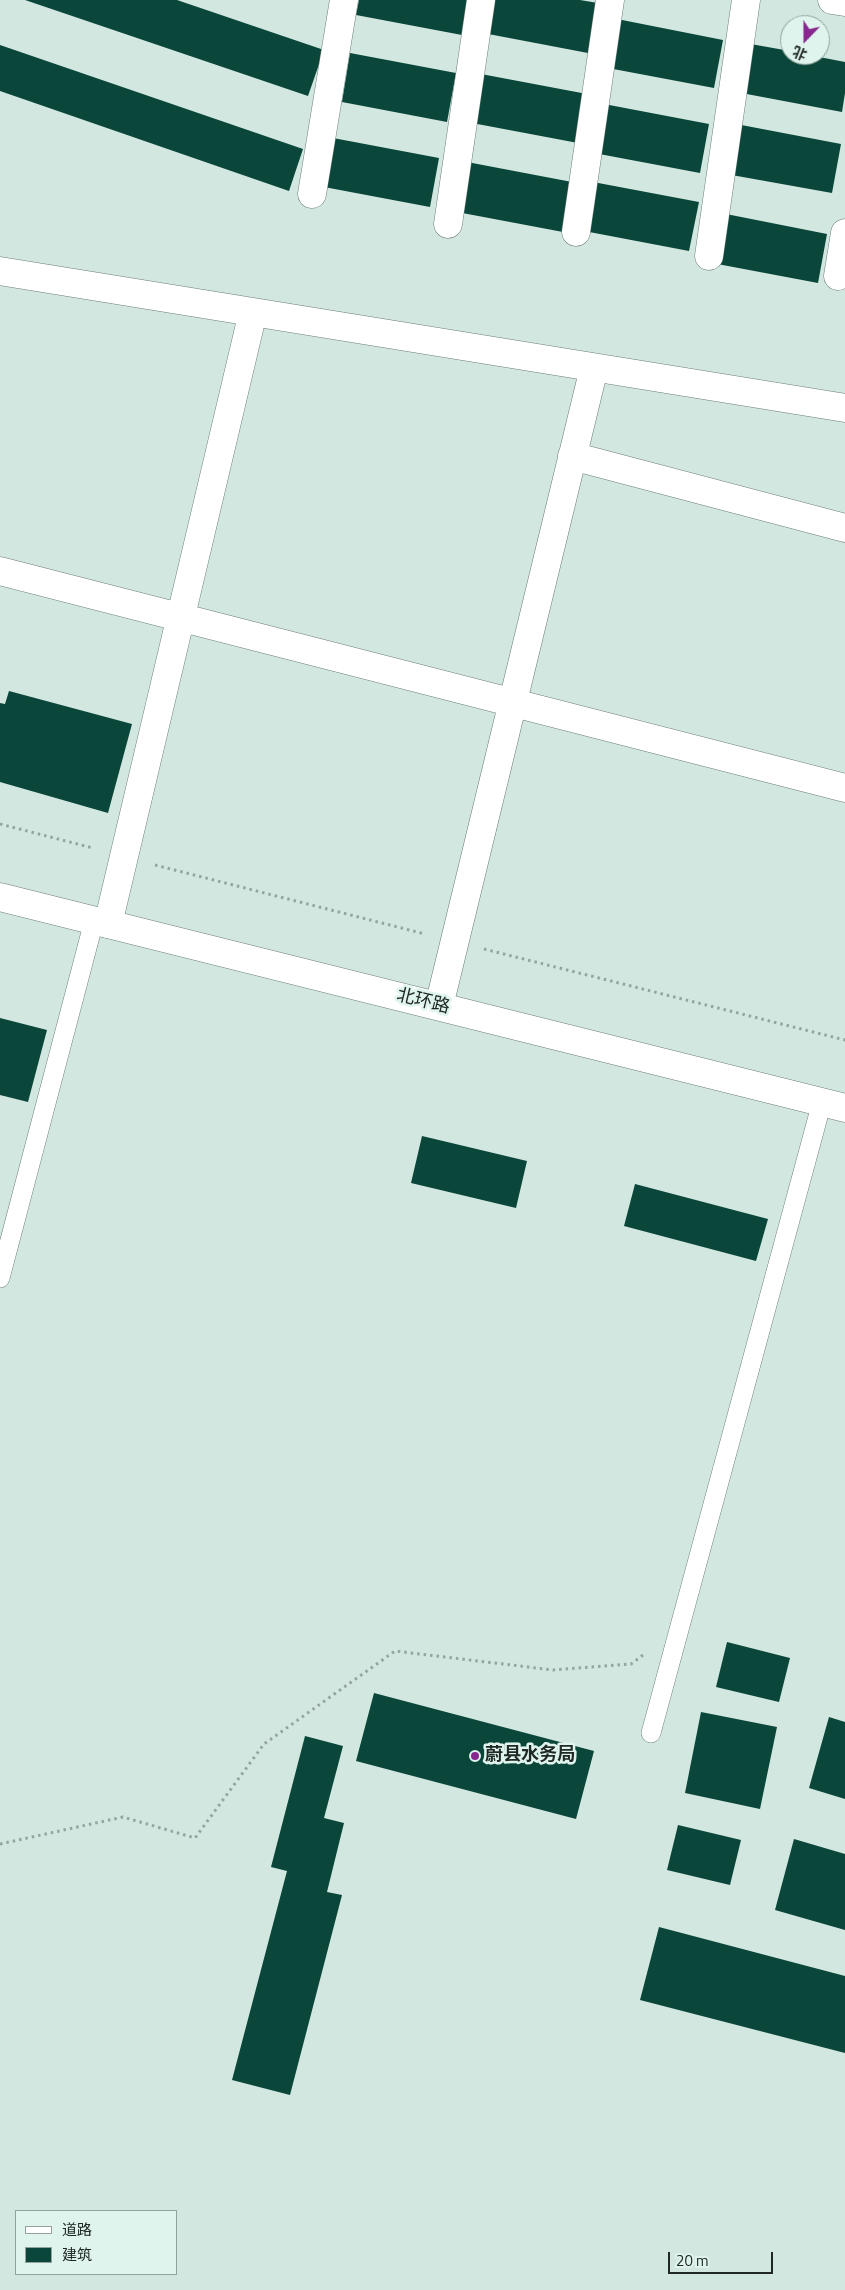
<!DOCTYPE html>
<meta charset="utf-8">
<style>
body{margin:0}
#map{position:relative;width:845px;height:2290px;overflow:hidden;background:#d2e7e0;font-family:"Titillium Web","Noto Sans SC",sans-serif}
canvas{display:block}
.legend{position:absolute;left:15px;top:2210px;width:162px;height:65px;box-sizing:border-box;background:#dff4ed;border:1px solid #93a29d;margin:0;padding:6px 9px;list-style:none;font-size:15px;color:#202826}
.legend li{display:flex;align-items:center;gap:10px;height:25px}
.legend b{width:25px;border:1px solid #93a29d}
.north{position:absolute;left:780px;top:15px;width:50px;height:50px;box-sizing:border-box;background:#dff4ed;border:1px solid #93a29d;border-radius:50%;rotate:202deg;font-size:14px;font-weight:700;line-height:20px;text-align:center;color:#202826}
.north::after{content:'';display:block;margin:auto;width:18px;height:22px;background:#882790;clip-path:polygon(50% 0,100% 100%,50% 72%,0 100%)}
.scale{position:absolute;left:668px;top:2252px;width:105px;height:22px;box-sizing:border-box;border:2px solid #202826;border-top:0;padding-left:6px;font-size:15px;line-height:18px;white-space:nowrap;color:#202826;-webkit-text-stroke:4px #dff4ed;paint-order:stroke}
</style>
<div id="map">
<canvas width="845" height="2290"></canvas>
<ul class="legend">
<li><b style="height:6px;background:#fff"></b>道路</li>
<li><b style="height:14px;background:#0a473a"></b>建筑</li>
</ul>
<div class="north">北</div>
<div class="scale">20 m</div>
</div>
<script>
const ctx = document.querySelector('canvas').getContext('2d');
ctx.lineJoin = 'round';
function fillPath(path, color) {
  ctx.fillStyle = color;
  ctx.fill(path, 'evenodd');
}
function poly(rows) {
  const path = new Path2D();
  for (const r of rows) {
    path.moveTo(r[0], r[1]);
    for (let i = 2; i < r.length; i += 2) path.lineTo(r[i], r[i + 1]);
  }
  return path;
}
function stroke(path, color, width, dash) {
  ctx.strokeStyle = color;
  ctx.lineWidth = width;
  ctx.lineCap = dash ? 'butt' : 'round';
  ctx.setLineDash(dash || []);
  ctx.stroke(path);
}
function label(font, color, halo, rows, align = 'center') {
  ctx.font = font + ' "Titillium Web","Noto Sans SC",sans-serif';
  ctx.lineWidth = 5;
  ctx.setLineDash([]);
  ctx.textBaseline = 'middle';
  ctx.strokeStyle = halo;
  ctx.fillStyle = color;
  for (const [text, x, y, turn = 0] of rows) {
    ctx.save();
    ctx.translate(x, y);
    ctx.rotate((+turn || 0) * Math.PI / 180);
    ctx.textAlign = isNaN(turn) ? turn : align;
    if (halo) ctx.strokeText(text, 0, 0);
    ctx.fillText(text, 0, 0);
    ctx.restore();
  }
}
fillPath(poly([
 [25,0,177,0,324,50,308,96],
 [359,0,469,0,462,35,356,15],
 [489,0,580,0,598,3,588,53,483,33],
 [617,19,723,40,714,88,608,68],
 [745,43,790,51,790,55,809,55,845,62,845,93,842,112,736,92],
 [0,45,303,149,289,191,0,91],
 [350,53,456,73,447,122,342,102],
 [481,74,587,94,578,143,472,123],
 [604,104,709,124,700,173,594,153],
 [736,124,841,144,832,193,726,174],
 [333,138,439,158,430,207,324,187],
 [467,162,572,182,563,232,457,212],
 [593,182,699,202,689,251,584,231],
 [721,213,827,234,818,283,712,263],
 [9,691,132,724,108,813,0,782,0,703,5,704],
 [0,1018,47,1030,28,1102,0,1095],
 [422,1136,527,1161,516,1208,411,1183],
 [635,1184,768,1219,756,1261,624,1226],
 [727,1642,790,1658,779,1702,716,1687],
 [374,1693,594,1751,576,1819,356,1761],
 [701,1712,777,1727,760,1809,685,1793],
 [829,1717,845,1722,845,1799,809,1788],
 [305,1736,343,1746,324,1818,344,1823,327,1892,342,1895,290,2095,232,2080,287,1871,271,1867],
 [678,1825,741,1840,730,1885,667,1870],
 [794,1839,845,1854,845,1930,775,1910],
 [659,1927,845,1976,845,2053,640,2000]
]), '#0a473a');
const lane = poly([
 [0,1278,94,921],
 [651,1733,822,1102]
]);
const street = poly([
 [832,0,845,2],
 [312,194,344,0],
 [448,224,481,0],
 [576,232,610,0],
 [709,256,746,0],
 [0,271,845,408],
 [838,276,845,233],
 [572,456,845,528],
 [0,571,845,788],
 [108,924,253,312],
 [439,1006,594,368]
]);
const secondary = poly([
 [0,897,845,1108]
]);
stroke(lane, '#6b7d78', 20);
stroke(street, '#6b7d78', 29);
stroke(secondary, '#6b7d78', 29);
stroke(poly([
 [0,824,93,848],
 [155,865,425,934],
 [484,949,845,1040],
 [0,1844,123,1817,195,1838,264,1744,395,1651,553,1670,631,1664,643,1655]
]), '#94a49f', 3, [2.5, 4]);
stroke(lane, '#fff', 19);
stroke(street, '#fff', 28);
stroke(secondary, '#fff', 28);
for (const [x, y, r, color] of [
 [475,1756,5,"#882790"]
]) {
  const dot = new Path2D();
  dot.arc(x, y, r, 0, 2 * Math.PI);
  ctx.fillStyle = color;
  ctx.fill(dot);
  stroke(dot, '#dff4ed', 2);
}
label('18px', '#202826', '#dff4ed', [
 ["北环路",423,1002,14]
]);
label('bold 18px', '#202826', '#dff4ed', [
 ["蔚县水务局",485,1756]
], 'left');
</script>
